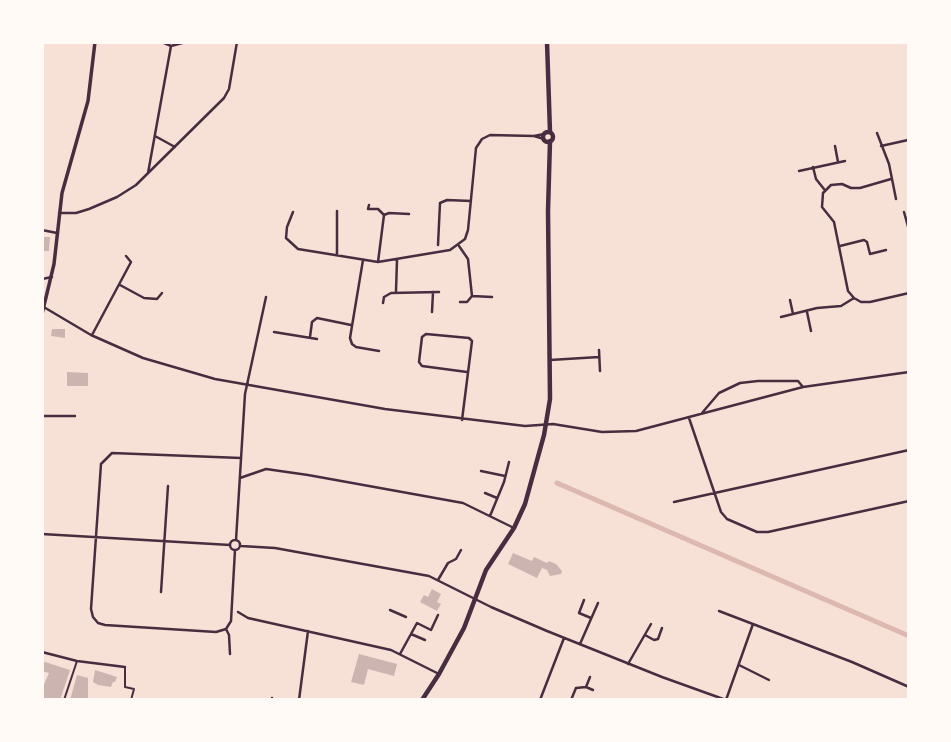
<!DOCTYPE html>
<style>
body{margin:0}
#map{position:relative;width:951px;height:742px;overflow:hidden;background:#f7e1d7;font-family:"Crimson Pro",serif}
canvas{display:block}
.frame{position:absolute;inset:0;border:44px solid #fffaf5;pointer-events:none}
</style>
<div id="map">
<canvas width="951" height="742"></canvas>
<div class="frame"></div>
</div>
<script>
const ctx = document.querySelector('canvas').getContext('2d');
ctx.lineJoin = 'round';
function poly(rows) {
  const path = new Path2D();
  for (const r of rows) {
    if (r.length === 3) {
      path.moveTo(r[0] + r[2], r[1]);
      path.arc(r[0], r[1], r[2], 0, 2 * Math.PI);
      continue;
    }
    path.moveTo(r[0], r[1]);
    for (let i = 2; i < r.length; i += 2) path.lineTo(r[i], r[i + 1]);
  }
  return path;
}
function stroke(path, color, width, dash) {
  ctx.strokeStyle = color;
  ctx.lineWidth = width;
  ctx.lineCap = dash ? 'butt' : 'round';
  ctx.setLineDash(dash || []);
  ctx.stroke(path);
}
function fillPath(path, color) {
  ctx.fillStyle = color;
  ctx.fill(path, 'evenodd');
}
stroke(poly([
 [557,483,909,636]
]), '#dcb8b0', 5);
fillPath(poly([
 [42,237,50,237,49,251,42,251],
 [52,329,65,329,65,338,51,336],
 [67,372,88,373,88,386,67,386],
 [513,553,532,561,534,557,547,563,549,561,556,564,562,571,561,574,550,576,547,570,542,568,537,578,508,564],
 [432,589,441,594,437,602,441,604,437,611,420,602,424,595,428,597],
 [359,654,397,664,394,676,368,669,364,685,351,682],
 [42,661,70,670,60,700,42,700,42,689,49,673,42,671],
 [95,670,117,677,115,682,113,682,111,687,98,685,93,682],
 [77,675,88,678,88,698,85,700,70,700]
]), '#ccb4b1');
stroke(poly([
 [125,667,125,687,134,689,131,700],
 [64,700,77,661]
]), '#4a2c40', 2);
stroke(poly([
 [162,42,171,46,186,42],
 [877,133,889,164,896,199],
 [155,136,175,147],
 [534,136,544,139],
 [835,146,838,162],
 [881,146,908,140],
 [813,167,816,179,824,189],
 [799,171,845,161],
 [148,173,171,46],
 [891,179,860,188,851,188,842,184,831,185,823,193,822,207,834,222,848,291,854,298,861,302,870,302,909,293],
 [369,205,368,209,378,209,384,215,378,262],
 [337,211,337,255],
 [293,212,287,227,286,238,298,249,378,262,450,250,465,239,468,230,476,148,482,139,490,135,534,136,544,134],
 [904,212,909,230],
 [59,213,76,213,89,209,117,197,136,185,224,98,229,89,237,42],
 [384,215,389,213,409,214],
 [42,230,57,233],
 [438,245,440,203,447,200,471,201],
 [459,246,468,259,472,296,467,302,460,302],
 [840,246,864,240,867,242,870,254,886,250],
 [363,260,350,338,352,344,356,347,379,351],
 [42,279,52,277],
 [120,285,144,298,157,299,162,293],
 [396,291,397,260],
 [472,296,492,297],
 [790,300,793,314],
 [383,303,384,297,391,293,439,292],
 [42,306,91,335,143,358,215,379,385,409,525,426,553,424,602,432,636,431,803,387,909,372],
 [432,312,433,292],
 [807,312,811,331],
 [781,317,817,308,841,306,854,298],
 [274,332,317,339],
 [92,335,131,262,126,256],
 [310,337,312,322,317,318,351,325],
 [599,350,600,371],
 [550,360,599,357],
 [702,413,719,393,740,383,758,381,798,381,803,387],
 [42,416,75,416],
 [689,418,721,512,727,519,757,532,768,532,909,501],
 [462,420,472,341,469,338,426,334,422,337,419,362,422,366,467,372],
 [481,471,505,476],
 [240,478,266,469,308,475,463,503,514,528],
 [485,493,497,498],
 [674,502,909,450],
 [490,516,504,482,509,462],
 [42,534,230,545],
 [235,545,5],
 [236,540,245,394,266,297],
 [241,546,275,548,429,576,491,607,547,631,662,677,726,700],
 [438,580,448,563,456,559,461,550],
 [161,592,168,486],
 [584,600,579,613,591,618],
 [390,610,406,617],
 [719,611,852,662,909,687],
 [238,612,248,618,391,650,439,674],
 [226,629,216,632,105,625,98,623,93,617,91,609,101,464,112,453,241,458],
 [411,634,425,640],
 [645,635,654,640,658,639,662,628],
 [580,644,598,603],
 [42,652,77,661,125,667],
 [230,654,229,635,226,629,231,621,235,550],
 [400,654,417,623,431,630,438,615],
 [628,664,651,624],
 [739,665,769,680],
 [586,687,593,690],
 [272,700,272,698],
 [299,700,308,631],
 [540,700,564,638],
 [571,700,576,688,586,687,590,677],
 [726,700,753,624]
]), '#4a2c40', 2.5);
stroke(poly([
 [42,314,54,264,62,193,88,101,95,42],
 [42,434,42,450]
]), '#4a2c40', 3.5);
stroke(poly([
 [547,42,550,132],
 [548,137,5],
 [422,700,439,674,464,628,486,570,514,528,525,504,544,435,550,399,548,211,550,141]
]), '#4a2c40', 4.5);
</script>
